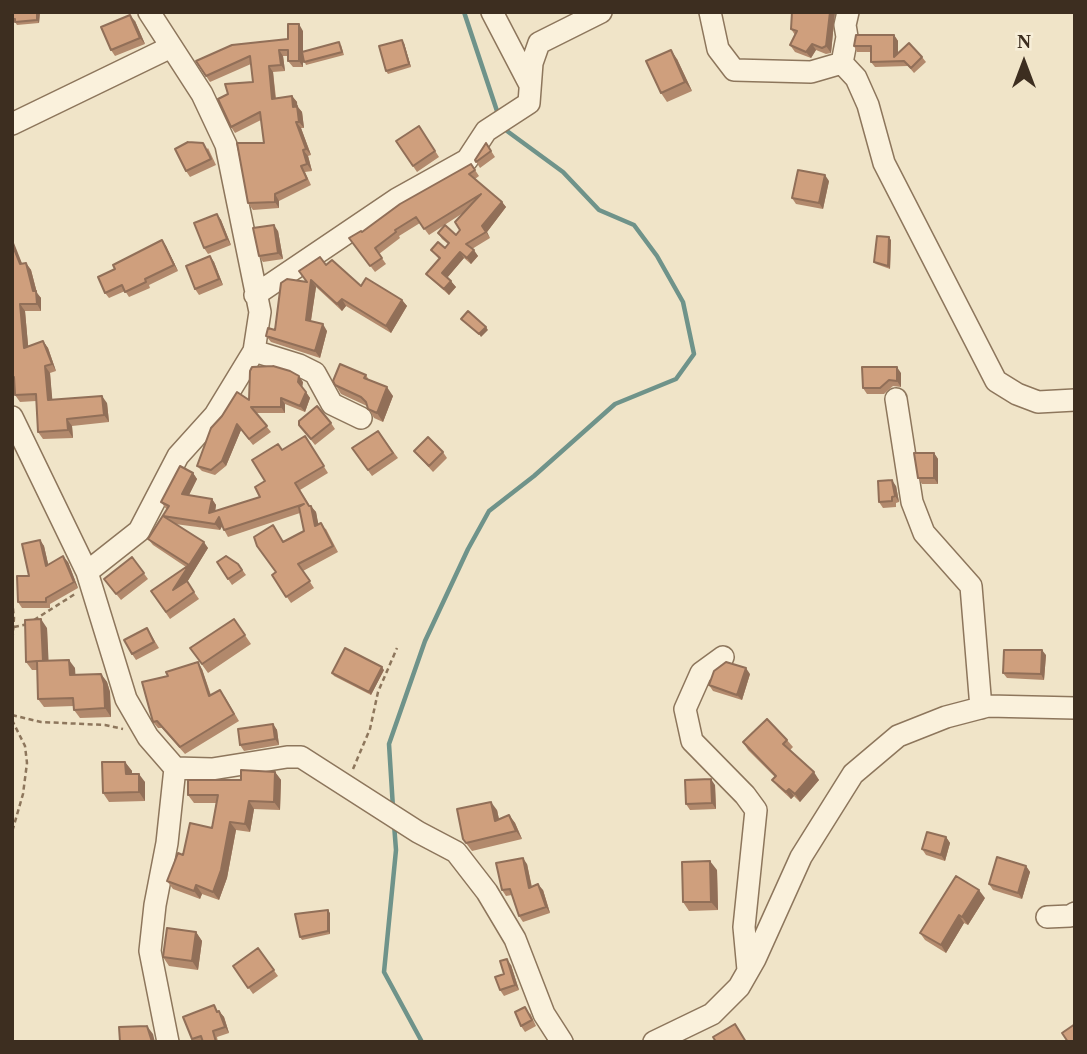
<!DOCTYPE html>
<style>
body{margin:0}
#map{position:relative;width:1087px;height:1054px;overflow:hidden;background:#f0e4c8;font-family:Georgia,serif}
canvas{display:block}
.frame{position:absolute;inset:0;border:14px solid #3d2e20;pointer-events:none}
.north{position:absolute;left:989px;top:28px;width:70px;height:70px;-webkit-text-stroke:5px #f7eed8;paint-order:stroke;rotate:0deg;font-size:19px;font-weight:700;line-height:28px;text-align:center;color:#3d2e20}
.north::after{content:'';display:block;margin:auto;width:24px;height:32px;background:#3d2e20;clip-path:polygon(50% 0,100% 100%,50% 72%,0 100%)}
</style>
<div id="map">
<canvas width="1087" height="1054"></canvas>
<div class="frame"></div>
<div class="north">N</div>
</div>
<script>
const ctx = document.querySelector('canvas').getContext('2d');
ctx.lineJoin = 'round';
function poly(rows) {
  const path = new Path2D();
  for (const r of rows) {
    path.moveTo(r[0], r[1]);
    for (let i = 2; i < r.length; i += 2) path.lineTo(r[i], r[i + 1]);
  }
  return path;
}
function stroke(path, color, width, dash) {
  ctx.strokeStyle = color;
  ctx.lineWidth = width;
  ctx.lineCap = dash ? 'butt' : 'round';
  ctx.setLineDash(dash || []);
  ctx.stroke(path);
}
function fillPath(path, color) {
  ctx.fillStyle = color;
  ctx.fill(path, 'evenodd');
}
stroke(poly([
 [464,12,497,111],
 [393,808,389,744,425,641,468,549,489,511,534,476,615,404,676,379,694,354,683,302,657,256,634,225,599,210,563,172,507,131],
 [394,824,396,850,384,972,422,1042]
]), '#6f938a', 4.5);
const minor = poly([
 [492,12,529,83],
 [710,12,718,49,734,70,811,72,842,63,856,78,868,105,884,163,996,381,1017,394,1038,402,1075,400],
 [842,63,847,37,845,25,848,12],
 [12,124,171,47],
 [255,295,397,199,467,160,486,131,529,103,532,63,539,43,601,12],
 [254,351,299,365,315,373,332,404,361,418],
 [896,399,912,502,924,533,971,586,981,708],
 [12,417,87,572,126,699,148,737,175,768,212,769,287,757,301,757,418,832,456,852,487,892,515,939,544,1014,562,1042],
 [87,572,139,531,178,456,215,415,254,351,260,312,226,145,202,94,149,12],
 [723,657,701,673,685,709,692,741,745,795,756,810,744,927,748,970],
 [1047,917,1070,916,1075,913],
 [168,1042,150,951,155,905,167,843,175,768],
 [654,1042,712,1014,739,987,755,959,801,857,853,774,898,736,946,717,988,706,1075,708]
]);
stroke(minor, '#8d765c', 24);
stroke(poly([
 [12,600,14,618,12,646],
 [34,620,75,594],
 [14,627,28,624],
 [12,715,41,722,105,725,123,729],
 [12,720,25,746,27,763,23,794,12,832],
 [353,769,370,729,378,692,397,648]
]), '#8d765c', 2.5, [5, 3.5]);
stroke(minor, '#faf1dc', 21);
fillPath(poly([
 [12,12,40,12,39,23,17,25,15,22,12,22],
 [792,12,835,12,831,53,826,54,816,50,811,58,795,52,790,45,795,35,791,29],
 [135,21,145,44,115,56,111,50],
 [303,31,303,52,341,45,344,55,306,65,303,58,303,67,293,67,288,61,288,56,283,56,285,71,273,72,276,98,292,96,297,102,297,106,302,112,304,128,301,128,311,155,308,156,312,171,305,172,311,185,279,201,279,208,253,210,248,203,264,143,261,120,235,133,231,127,253,82,251,64,210,82,196,61,288,39],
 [894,35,898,41,898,54,922,57,926,62,914,73,908,66,875,67,871,62,871,52,857,52,854,46],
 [404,43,411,67,388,74,386,71],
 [677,59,692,91,667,102,661,93],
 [419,126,439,157,417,172,396,141],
 [486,143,495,157,480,168,475,160],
 [208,148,216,165,190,177,186,171],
 [471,164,479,176,475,179,502,202,506,207,487,232,490,238,472,249,478,256,471,264,464,258,447,278,456,287,449,295,431,279,426,274,439,259,431,250,445,248,448,244,442,239,438,233,456,235,460,230,463,213,429,235,420,223,399,236,400,238,379,254,386,264,375,272,349,238,362,232],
 [829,181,823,209,796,204,792,198],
 [217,214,221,220,231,245,208,254,204,248],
 [278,231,283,259,263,262,259,256],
 [162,240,166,246,178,271,149,285,150,288,129,297,125,291,109,298,105,293,115,269],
 [891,240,890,269,876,264,874,262],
 [12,241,22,264,26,263,31,270,37,293,41,298,41,311,25,311,28,346,43,341,48,348,56,371,50,373,52,400,107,403,109,422,72,426,73,438,43,439,38,432,36,401,20,402,15,395,15,386,12,387],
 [210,256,214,262,223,285,199,295,195,289],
 [326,265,361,286,402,300,407,306,391,333,346,306,342,311,316,287,311,321,327,331,320,358,271,342,266,336,275,330,307,282],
 [901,373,901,387,893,386,884,394,867,394,863,388],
 [366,375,369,380,393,396,383,422,374,418,367,406,341,394,333,381],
 [303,382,302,387,310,398,305,412,285,404,285,413,256,413,271,432,253,445,241,430,226,466,215,475,202,471,197,466,249,400],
 [331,423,335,429,315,445,299,425],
 [378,431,398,458,372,476,352,448],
 [305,436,328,473,300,490,310,506,316,512,318,524,326,529,338,552,303,571,314,588,291,603,272,575,276,572,284,542,304,531,300,513,228,537,222,526,220,530,175,524,208,548,187,582,199,599,170,619,151,591,186,567,153,545,148,539,167,510,161,502,193,473,197,479,189,495,212,499,216,505,215,511,260,497,265,481,282,450],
 [414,451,443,452,447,458,433,472],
 [934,453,938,459,938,484,922,484,918,478],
 [896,486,899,502,896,503,896,507,883,508,879,502],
 [40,540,44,546,48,564,68,562,78,588,50,604,50,608,22,608,18,602,29,576],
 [132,557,148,579,121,600,104,579],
 [217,562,238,564,246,575,232,585],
 [234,619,251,644,208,673,190,648],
 [47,628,48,661,75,668,75,675,101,674,107,682,110,692,111,717,80,718,74,710,74,706,44,707,38,699,37,670,32,670,26,662],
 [147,628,159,648,136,660,132,654],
 [1046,655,1044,680,1007,678,1003,673],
 [202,669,211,695,225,697,239,721,185,754,162,728,158,728,153,722],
 [384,670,371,695,334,676,332,673],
 [750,674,742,700,713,691,709,685],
 [273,724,277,730,279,745,244,751,240,745],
 [787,740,793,747,790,750,819,780,800,802,794,796,791,799,778,787,772,780,775,777,748,750,743,742],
 [125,762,132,771,132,774,145,782,145,801,109,802,103,793],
 [275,772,281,780,280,810,254,809,250,832,236,830,227,878,219,900,202,894,200,899,173,889,167,881,183,855,212,828,216,803,194,803,188,795],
 [715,785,716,809,690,810,686,804],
 [497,810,499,819,509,815,515,823,522,839,472,851,463,839],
 [946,837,950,843,945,861,926,855,922,849],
 [527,864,532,887,543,890,550,913,523,922,519,916,512,895,506,896,502,890],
 [1026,866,1030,872,1022,899,993,890,989,884],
 [717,870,718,910,689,911,683,902],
 [985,898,968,925,964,923,946,953,925,940,920,933],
 [330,913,330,934,302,940,300,937],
 [196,932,202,941,198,970,169,966,163,957],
 [258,948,278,976,253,994,233,966],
 [511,965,519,990,504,996,500,990],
 [219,1011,224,1017,229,1033,217,1037,218,1042,193,1042,192,1039],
 [530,1013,536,1026,525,1032,521,1026]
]), '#b2896c');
fillPath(poly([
 [37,12,40,12,39,23,37,20],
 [830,12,835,12,831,53,826,46],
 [130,15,135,21,145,44,140,38],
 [299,24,303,31,303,67,299,61],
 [894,35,898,41,898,61,894,57],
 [402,40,404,43,411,67,409,64],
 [812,44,816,50,811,58,806,52],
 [279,50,283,56,285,71,281,65],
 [671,50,677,59,692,91,685,82],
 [269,66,273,72,276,105,272,99],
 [292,96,297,102,298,113,293,107],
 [297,106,302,112,304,128,299,122],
 [296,122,301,128,311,155,306,149],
 [303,150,308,156,312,171,307,164],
 [825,175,829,181,823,209,819,203],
 [275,194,279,201,279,208,275,202],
 [502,202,506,207,487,232,490,238,482,226],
 [217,214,221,220,231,245,227,239],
 [274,225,278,231,283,259,278,253],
 [889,237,891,240,890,269,888,266],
 [162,240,166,246,178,271,174,265],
 [12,241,14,243,25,271,20,264,12,244],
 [474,250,478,256,471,264,467,258],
 [460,252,464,258,446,279,442,273],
 [210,256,214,262,223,285,219,279],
 [26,263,31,270,37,293,41,298,41,311,37,304],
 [311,280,316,287,310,326,306,320],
 [451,281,456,287,449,295,444,289],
 [342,299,346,306,342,311,337,304],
 [402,300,407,306,391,333,386,326],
 [20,304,25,311,29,355,24,348],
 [323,324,327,331,320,358,315,351],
 [486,327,488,330,481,337,479,334],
 [43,341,48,348,56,371,52,364],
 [45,366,50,373,53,407,48,400],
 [897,367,901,373,901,387,897,381],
 [299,376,303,382,302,388,298,382],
 [387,387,393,396,383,422,377,413],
 [306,392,310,398,305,412,300,406],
 [102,396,107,403,109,422,104,415],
 [281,398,285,404,285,413,281,407],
 [67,419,72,426,73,438,68,430],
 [237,424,241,430,226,466,222,461],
 [934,453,938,459,938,484,934,478],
 [193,473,197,479,186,501,182,494],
 [892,480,896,486,899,502,895,496],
 [212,499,216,505,214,520,209,513],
 [311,506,316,512,320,532,315,526],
 [219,517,224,523,220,530,215,524],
 [40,540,44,546,50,572,46,566],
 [204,542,208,548,178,597,173,590],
 [63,556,68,562,78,588,74,582],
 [41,619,47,628,49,669,43,661],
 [1042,650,1046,655,1044,680,1041,674],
 [69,660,75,668,76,683,70,675],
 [198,662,202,669,213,703,209,696],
 [382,667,384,670,371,695,369,692],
 [746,668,750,674,742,700,737,695],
 [101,674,107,682,110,692,111,717,105,708],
 [273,724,277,730,279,745,275,739],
 [125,762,132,771,132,783,126,774],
 [275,772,281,780,280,810,274,802],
 [814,772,819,780,800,802,795,794],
 [139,774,145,782,145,801,139,792],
 [711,779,715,785,716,809,712,803],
 [789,789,794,796,791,799,786,792],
 [249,801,254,809,250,832,245,824],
 [491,802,497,810,501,829,495,821],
 [509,815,515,823,522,839,516,831],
 [230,822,236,830,227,878,219,900,213,892],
 [946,837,950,843,945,861,941,855],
 [523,858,527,864,533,894,529,888],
 [710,861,717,870,718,910,711,902],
 [1026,866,1030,872,1022,899,1018,893],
 [538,884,543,890,550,913,546,907],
 [196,885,202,894,200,899,194,891],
 [979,890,985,898,968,925,962,917],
 [328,910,330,913,330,934,328,931],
 [959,915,964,923,946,953,941,945],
 [196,932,202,941,198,970,192,961],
 [507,959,511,965,519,990,515,985],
 [219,1011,224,1017,229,1033,225,1027],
 [147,1026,153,1034,155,1042,152,1042]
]), '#916f58');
const building = poly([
 [12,12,37,12,37,20,15,22,15,19,12,19,12,12],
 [792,12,830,12,826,46,822,48,812,44,806,52,790,45,797,31,791,29,792,12],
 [130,15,140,38,111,50,101,27,130,15],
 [288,24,299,24,299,61,288,61,288,50,279,50,281,65,269,66,272,99,292,96,293,107,297,106,299,122,296,122,306,149,303,150,307,164,301,166,307,179,275,194,275,202,248,203,237,143,264,143,260,112,231,127,218,99,228,94,225,84,253,82,250,56,206,76,196,61,232,45,288,39,288,24],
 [856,35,894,35,894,57,909,43,922,57,911,68,904,61,871,62,871,46,854,46,856,35],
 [402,40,409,64,386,71,379,46,402,40],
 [339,42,342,52,304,62,302,52,339,42],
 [671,50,685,82,661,93,646,61,671,50],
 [419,126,435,151,413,166,396,141,419,126],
 [188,142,203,143,211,159,186,171,175,149,188,142],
 [486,143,491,151,476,162,475,160,486,143],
 [471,164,475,170,469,174,502,202,482,226,486,232,466,244,474,250,467,258,460,252,442,273,451,281,444,289,426,274,440,258,431,250,438,242,445,248,449,243,438,233,445,225,456,235,460,230,455,222,481,194,424,229,416,217,395,230,396,232,375,248,382,258,370,266,349,238,361,231,362,232,400,204,471,164],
 [798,170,825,175,819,203,792,198,798,170],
 [217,214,227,239,204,248,194,223,217,214],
 [274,225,278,253,259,256,253,228,274,225],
 [877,236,889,237,888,266,874,262,877,236],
 [162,240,174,265,145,279,146,282,125,292,122,285,105,293,98,277,115,269,113,265,162,240],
 [12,244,20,264,26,263,33,291,36,291,37,304,20,304,24,348,43,341,52,364,45,366,48,400,102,396,104,415,67,419,68,430,38,432,36,394,15,395,14,377,12,378,12,244],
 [210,256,219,279,195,289,186,266,210,256],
 [320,257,326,265,332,260,361,286,366,278,402,300,386,326,342,299,337,304,311,280,306,320,323,324,315,351,266,336,268,328,275,330,281,283,287,279,307,282,299,271,320,257],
 [468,311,486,327,479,334,461,319,468,311],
 [340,364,366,375,364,378,387,387,377,413,368,409,366,402,361,397,335,385,333,381,340,364],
 [273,366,290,371,299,376,298,382,306,392,300,406,281,398,281,407,251,407,267,426,249,439,237,424,222,461,211,470,197,466,211,428,222,416,237,392,249,400,250,371,252,367,273,366],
 [862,367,897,367,897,381,889,380,880,388,863,388,862,367],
 [317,406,331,423,311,439,299,425,299,421,317,406],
 [378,431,393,453,368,470,352,448,378,431],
 [305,436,324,466,295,483,309,506,311,506,315,526,321,523,333,546,298,564,310,581,286,597,272,575,276,572,257,546,254,537,273,525,283,542,304,531,299,507,304,504,224,530,219,517,215,524,163,516,204,542,173,590,187,581,194,592,166,612,151,591,189,565,148,539,169,506,161,502,180,466,193,473,182,494,212,499,209,513,260,497,255,487,265,481,252,460,278,444,282,450,305,436],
 [428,437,443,452,429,466,414,451,428,437],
 [914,453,934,453,934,478,918,478,914,453],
 [892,480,895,496,892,497,892,501,879,502,878,481,892,480],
 [40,540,46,566,63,556,74,582,46,598,46,602,18,602,17,576,29,576,22,544,40,540],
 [226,556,238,564,242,570,228,579,217,562,226,556],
 [132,557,144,573,116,594,104,579,132,557],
 [41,619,43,661,38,661,69,660,70,675,101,674,104,684,105,708,74,710,73,698,38,699,37,661,26,662,25,620,41,619],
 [234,619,245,635,202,664,190,648,234,619],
 [147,628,154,642,132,654,124,640,147,628],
 [345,648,382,667,369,692,332,673,345,648],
 [1004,650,1042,650,1041,674,1003,673,1004,650],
 [198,662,209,696,220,690,234,714,180,747,157,721,153,722,142,682,168,676,166,672,198,662],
 [726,662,746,668,737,695,709,685,714,671,726,662],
 [767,719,787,740,783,744,814,772,795,794,789,789,786,792,772,780,776,776,743,742,767,719],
 [273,724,275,739,240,745,238,729,273,724],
 [102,762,125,762,126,774,139,774,139,792,103,793,102,762],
 [241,770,275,772,274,802,249,801,245,824,230,822,221,870,213,892,196,885,194,891,167,881,178,853,183,855,190,823,212,828,218,795,188,795,188,780,241,780,241,770],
 [711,779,712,803,686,804,685,780,711,779],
 [491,802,495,821,509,815,516,831,466,843,463,839,457,809,491,802],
 [927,832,946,837,941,855,922,849,927,832],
 [997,857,1026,866,1018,893,989,884,997,857],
 [523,858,529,888,538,884,546,907,519,916,510,889,502,890,496,863,523,858],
 [710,861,711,902,683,902,682,862,710,861],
 [956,876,979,890,962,917,959,915,941,945,920,933,956,876],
 [328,910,328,931,300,937,295,914,328,910],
 [167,928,196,932,192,961,163,957,167,928],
 [258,948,274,970,248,988,233,966,258,948],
 [507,959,515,985,500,990,495,977,504,974,500,961,507,959],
 [214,1005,217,1012,219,1011,225,1027,213,1031,216,1042,203,1042,201,1036,192,1039,183,1017,214,1005],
 [525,1007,532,1020,521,1026,515,1012,525,1007],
 [735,1024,746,1042,716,1042,713,1037,735,1024],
 [1075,1024,1075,1042,1068,1042,1062,1033,1075,1024],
 [147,1026,152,1042,120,1042,119,1027,147,1026]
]);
fillPath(building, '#cf9f7d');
stroke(building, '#916f58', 2);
</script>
